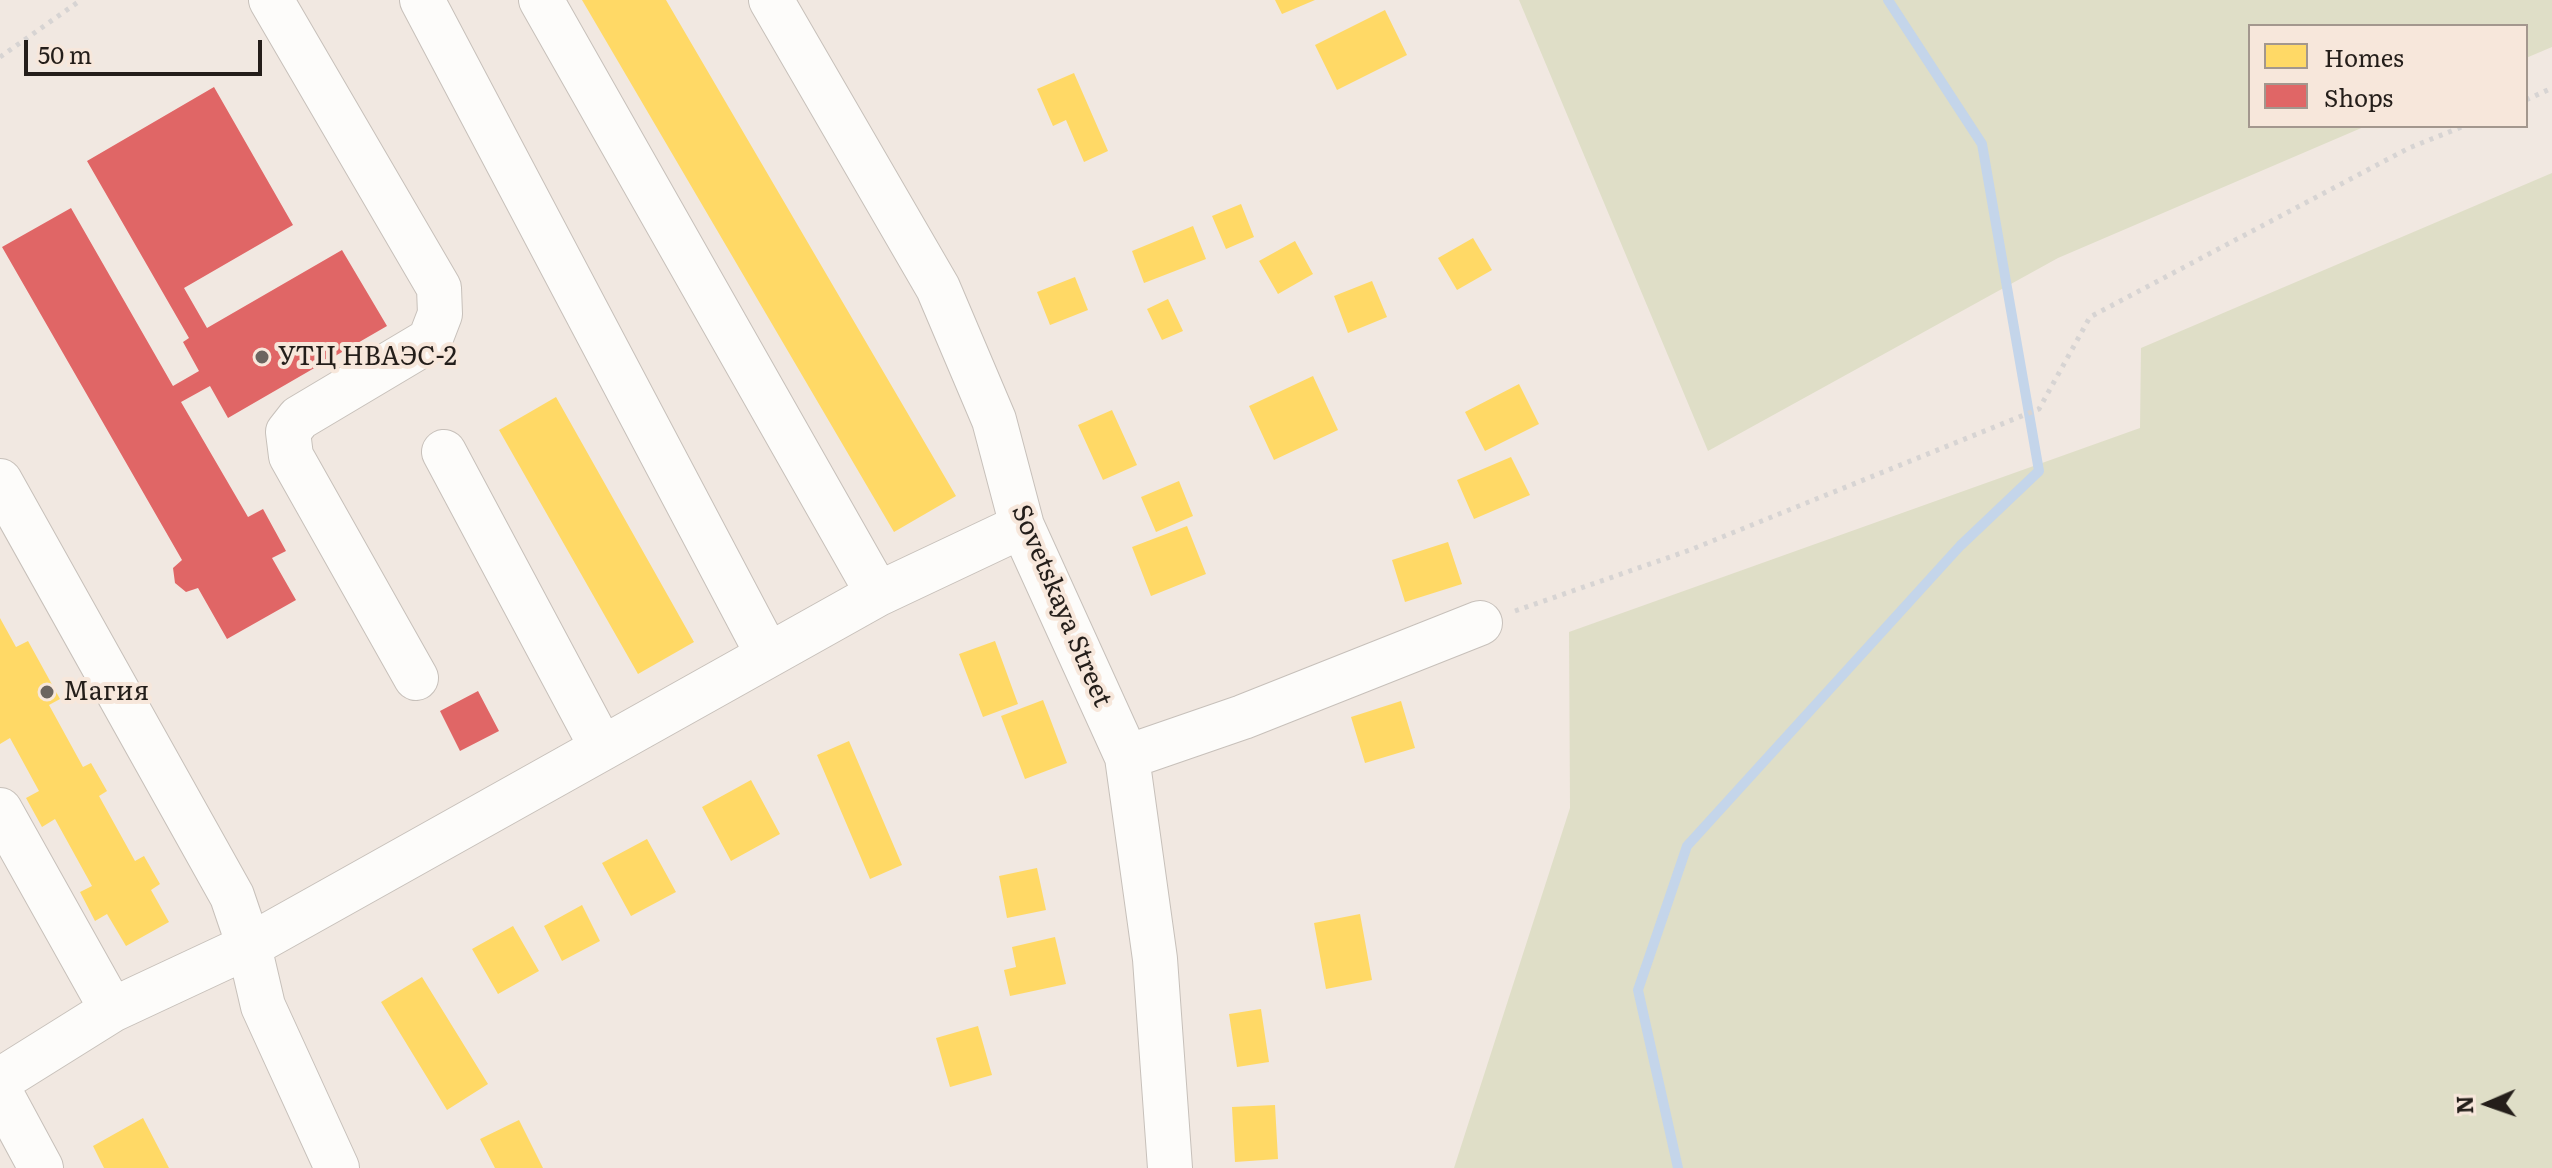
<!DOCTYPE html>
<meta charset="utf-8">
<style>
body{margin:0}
#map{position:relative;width:2552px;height:1168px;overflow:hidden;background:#f1e8e1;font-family:Literata,serif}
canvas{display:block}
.legend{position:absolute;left:2248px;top:24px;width:280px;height:104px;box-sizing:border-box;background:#f7e7db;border:2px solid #a3978e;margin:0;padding:10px 14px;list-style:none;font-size:24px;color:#241e1a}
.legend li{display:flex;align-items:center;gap:16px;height:40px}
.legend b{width:40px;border:2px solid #a3978e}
.north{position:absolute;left:2448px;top:1064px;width:80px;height:80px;-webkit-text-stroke:6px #f7e7db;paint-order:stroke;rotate:268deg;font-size:22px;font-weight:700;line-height:32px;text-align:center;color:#241e1a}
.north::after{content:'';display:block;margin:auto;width:28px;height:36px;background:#241e1a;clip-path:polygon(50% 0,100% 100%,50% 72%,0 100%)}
.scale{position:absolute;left:24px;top:40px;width:238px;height:36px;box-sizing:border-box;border:4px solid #241e1a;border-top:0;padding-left:10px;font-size:24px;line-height:28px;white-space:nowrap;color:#241e1a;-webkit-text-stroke:6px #f7e7db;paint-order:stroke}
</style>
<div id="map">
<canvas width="2552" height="1168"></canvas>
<ul class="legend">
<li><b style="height:22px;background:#ffd966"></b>Homes</li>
<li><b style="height:22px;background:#e06666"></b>Shops</li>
</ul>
<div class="north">N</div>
<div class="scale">50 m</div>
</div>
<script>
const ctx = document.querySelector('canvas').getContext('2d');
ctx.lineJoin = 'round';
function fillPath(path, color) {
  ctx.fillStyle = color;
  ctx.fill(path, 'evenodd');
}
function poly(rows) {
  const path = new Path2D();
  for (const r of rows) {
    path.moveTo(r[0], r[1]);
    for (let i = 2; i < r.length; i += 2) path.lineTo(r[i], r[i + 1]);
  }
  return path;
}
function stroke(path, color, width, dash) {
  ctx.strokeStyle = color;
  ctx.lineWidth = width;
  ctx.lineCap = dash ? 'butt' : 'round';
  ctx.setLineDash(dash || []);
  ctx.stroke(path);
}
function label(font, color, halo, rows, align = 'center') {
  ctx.font = font + ' Literata,serif';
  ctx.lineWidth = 8;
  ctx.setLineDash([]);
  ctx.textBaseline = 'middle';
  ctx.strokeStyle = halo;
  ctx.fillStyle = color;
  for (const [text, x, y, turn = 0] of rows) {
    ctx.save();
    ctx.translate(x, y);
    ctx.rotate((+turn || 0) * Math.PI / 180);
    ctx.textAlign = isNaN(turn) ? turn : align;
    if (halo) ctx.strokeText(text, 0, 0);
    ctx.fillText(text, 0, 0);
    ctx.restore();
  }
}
fillPath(poly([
 [1519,0,2552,0,2552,47,2526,58,2526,26,2250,26,2250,126,2366,126,2058,258,1708,451],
 [2552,173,2552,1168,1454,1168,1570,808,1569,632,2140,428,2141,348]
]), '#dfdec7');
fillPath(poly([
 [582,0,666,0,956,496,894,532],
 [1275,0,1315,0,1282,14],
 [1385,10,1407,55,1337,90,1315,45],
 [1074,73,1108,151,1084,162,1066,120,1053,126,1037,89],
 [1241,204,1254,237,1226,249,1212,216],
 [1193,226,1206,259,1144,283,1132,251],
 [1473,238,1492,270,1457,290,1438,258],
 [1295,241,1313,274,1278,294,1259,261],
 [1075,277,1088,310,1050,325,1037,292],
 [1372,281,1387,317,1348,333,1334,296],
 [1168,299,1183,331,1162,340,1147,309],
 [1313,376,1338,430,1274,460,1249,406],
 [1519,384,1539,424,1485,451,1465,412],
 [556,397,694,642,638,674,499,430],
 [1112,410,1137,465,1103,480,1078,425],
 [1511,457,1530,495,1474,519,1457,480],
 [1179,481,1193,516,1156,532,1141,497],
 [1187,526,1206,574,1151,596,1132,547],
 [1448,542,1462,584,1405,602,1392,560],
 [0,618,16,647,28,641,60,699,49,705,83,767,91,763,107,791,99,796,135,861,144,856,160,884,151,890,169,922,126,946,107,914,95,921,80,892,92,886,55,819,42,827,26,798,39,791,10,738,0,744],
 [995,641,1018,704,983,717,959,654],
 [1043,700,1067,763,1025,779,1001,716],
 [1401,701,1415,748,1365,763,1351,717],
 [849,741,902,865,870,879,817,755],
 [751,780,780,834,731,861,702,807],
 [647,839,676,892,631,916,602,863],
 [1037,868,1046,910,1007,918,999,876],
 [582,905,600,941,562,961,544,926],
 [1360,914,1372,980,1326,989,1314,923],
 [513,926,539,971,498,994,472,949],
 [1055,937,1066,984,1010,996,1004,970,1016,967,1012,947],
 [422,977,488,1084,447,1110,381,1002],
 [1261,1009,1269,1062,1237,1067,1229,1014],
 [978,1026,992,1075,950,1087,936,1038],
 [1275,1105,1278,1159,1235,1162,1232,1107],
 [143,1118,169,1168,104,1168,93,1146],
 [519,1120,543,1168,495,1168,480,1139]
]), '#ffd966');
fillPath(poly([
 [214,87,293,225,184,288,207,328,342,250,387,326,228,418,210,386,181,402,248,517,263,509,286,551,272,558,296,600,227,639,198,588,186,592,175,583,173,568,182,560,2,247,71,208,173,386,199,371,183,342,189,338,87,161],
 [478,691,499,731,460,751,440,711]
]), '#e06666');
stroke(poly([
 [1678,1168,1638,990,1687,846,1960,546,2039,471,1982,144,1888,0]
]), '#c4d5ea', 10);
const minor = poly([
 [271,0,439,288,440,314,430,340,299,418,288,432,291,456,416,678],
 [422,0,768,655],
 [541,0,878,594],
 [771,0,938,288,994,420,1022,526,1127,757,1155,959,1170,1168],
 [444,452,602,748],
 [0,481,232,896,249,946,263,1006,337,1168],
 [1127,757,1243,717,1480,623],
 [0,810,112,1010],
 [0,1080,112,1010,249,946,878,594,1022,526],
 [0,1092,41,1168]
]);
stroke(minor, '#c7c0ba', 46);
stroke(poly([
 [0,57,81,0],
 [2526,100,2552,88],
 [1515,611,1690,550,2039,409,2090,317,2409,148,2464,126]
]), '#d7d4d3', 5, [4, 6]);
stroke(minor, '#fdfcfa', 44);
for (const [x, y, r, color] of [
 [262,357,8,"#6c6560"],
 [47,692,8,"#6c6560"]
]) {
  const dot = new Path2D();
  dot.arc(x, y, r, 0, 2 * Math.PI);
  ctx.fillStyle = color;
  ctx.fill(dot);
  stroke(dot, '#f7e7db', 3);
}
label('26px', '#241e1a', '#f7e7db', [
 ["УТЦ НВАЭС-2",278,357],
 ["Магия",63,692]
], 'left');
label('26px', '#241e1a', '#f7e7db', [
 ["Sovetskaya Street",1061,606,67]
]);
</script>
